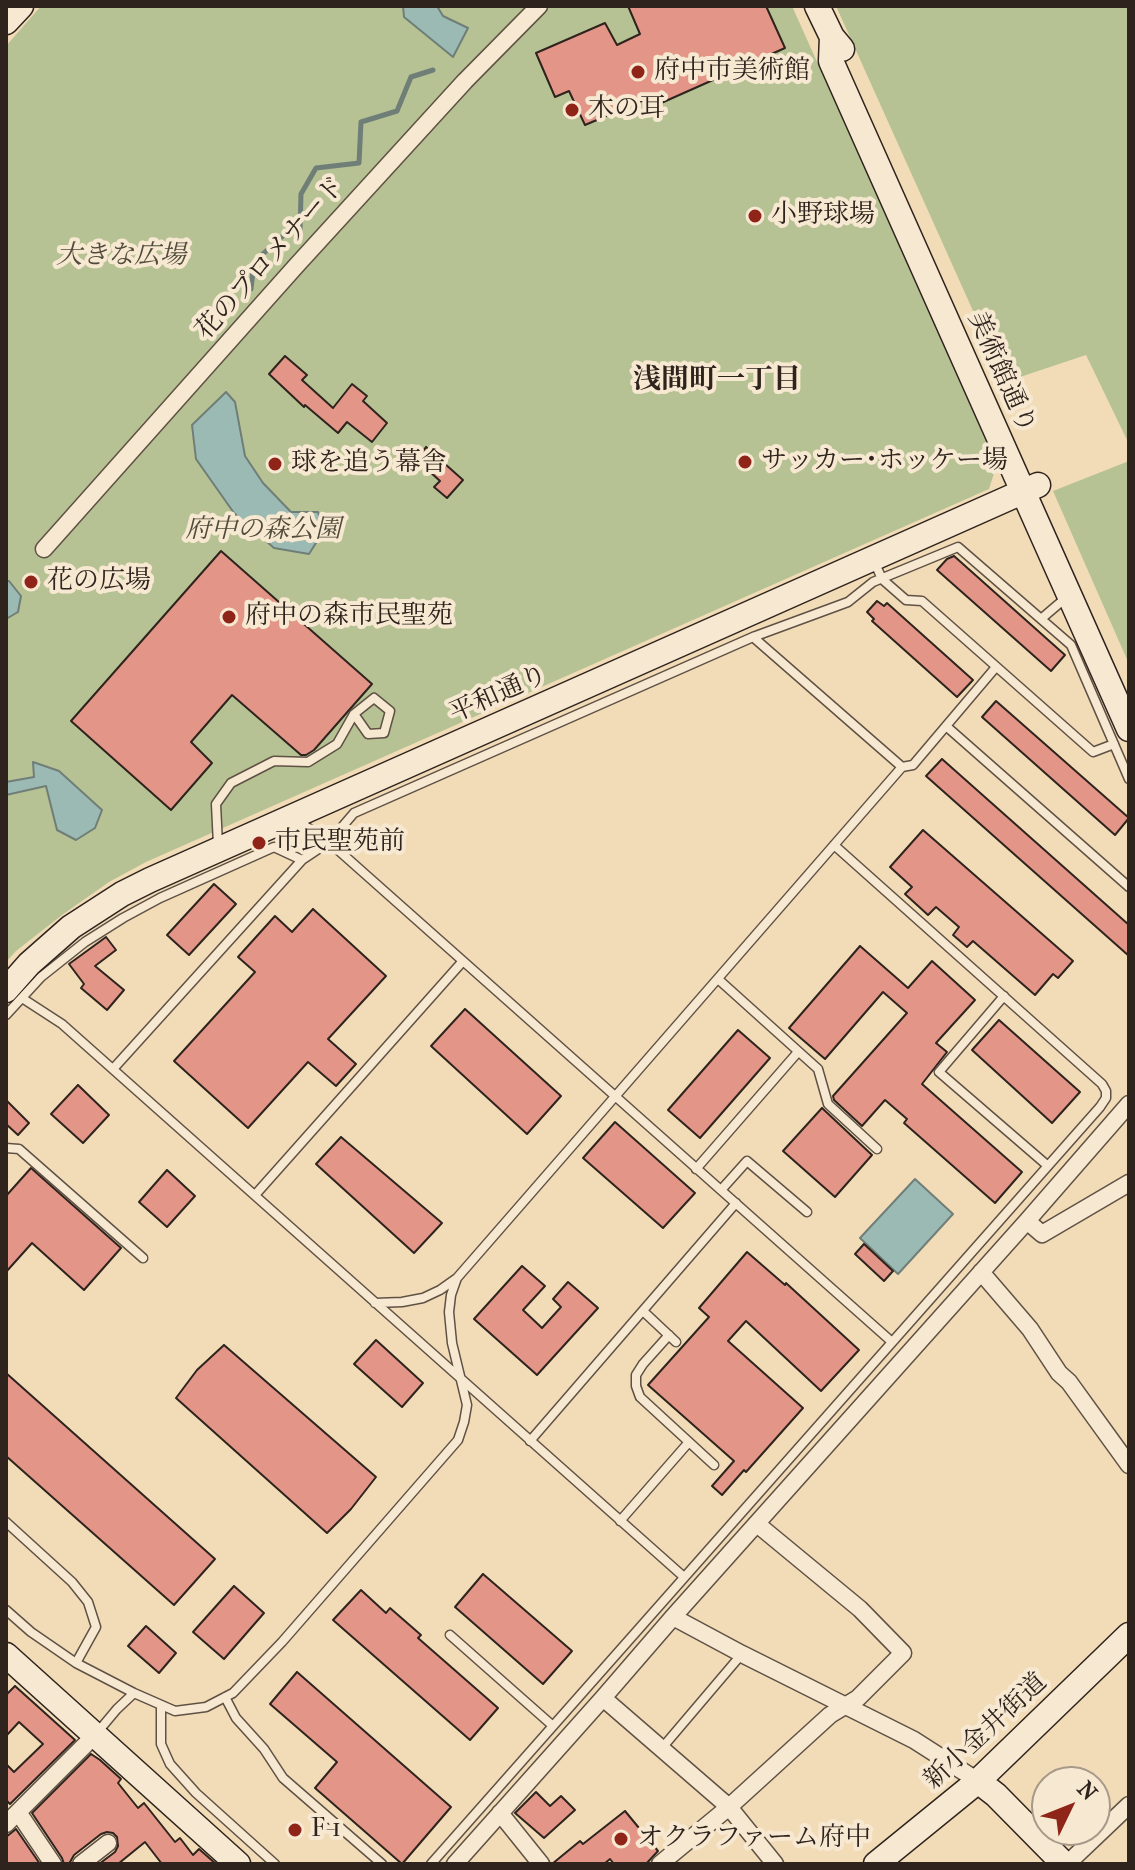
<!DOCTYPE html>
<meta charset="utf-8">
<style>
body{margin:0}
#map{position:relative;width:1135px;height:1870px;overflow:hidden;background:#f2dcb8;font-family:"IM FELL French Canon",serif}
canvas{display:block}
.frame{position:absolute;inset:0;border:8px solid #2e231d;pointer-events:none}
.north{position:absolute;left:1031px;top:1766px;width:80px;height:80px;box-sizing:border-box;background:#f7e8d1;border:2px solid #a79989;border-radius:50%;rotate:47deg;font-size:22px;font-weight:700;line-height:32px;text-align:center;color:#2e231d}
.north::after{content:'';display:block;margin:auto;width:28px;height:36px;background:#8f2418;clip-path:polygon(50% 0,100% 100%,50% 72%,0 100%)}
</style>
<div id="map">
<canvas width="1135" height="1870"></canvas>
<div class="frame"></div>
<div class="north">N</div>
</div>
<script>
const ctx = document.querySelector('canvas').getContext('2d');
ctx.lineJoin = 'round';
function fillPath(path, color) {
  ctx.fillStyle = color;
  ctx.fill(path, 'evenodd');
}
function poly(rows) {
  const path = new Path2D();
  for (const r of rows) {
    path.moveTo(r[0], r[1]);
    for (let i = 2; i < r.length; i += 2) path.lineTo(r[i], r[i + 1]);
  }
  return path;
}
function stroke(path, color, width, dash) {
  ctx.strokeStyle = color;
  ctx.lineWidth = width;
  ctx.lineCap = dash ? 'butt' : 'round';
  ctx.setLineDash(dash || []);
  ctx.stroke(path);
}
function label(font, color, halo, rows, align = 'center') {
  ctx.font = font + ' "IM FELL French Canon","Noto Serif JP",serif';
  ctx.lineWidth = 8;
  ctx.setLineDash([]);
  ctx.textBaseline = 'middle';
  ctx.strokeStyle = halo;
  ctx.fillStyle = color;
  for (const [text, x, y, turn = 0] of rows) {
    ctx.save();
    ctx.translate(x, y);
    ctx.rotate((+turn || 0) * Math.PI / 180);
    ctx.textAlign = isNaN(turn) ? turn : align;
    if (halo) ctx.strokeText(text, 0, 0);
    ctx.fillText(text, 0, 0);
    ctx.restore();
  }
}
fillPath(poly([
 [41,6,792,6,997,464,989,489,146,862,109,882,62,915,16,951,6,962,6,46],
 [836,6,1129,6,1129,444,1086,355,1005,382],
 [1129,461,1129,664,1053,491]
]), '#b6c293');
const water = poly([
 [403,6,437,6,443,16,468,28,453,57,404,17,403,6],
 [226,392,235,402,245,456,263,483,291,512,318,512,324,530,309,554,274,548,234,513,196,459,192,425,226,392],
 [6,581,9,581,21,596,18,612,6,619,6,581],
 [33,762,59,771,102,810,95,828,76,840,57,830,46,786,6,795,6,782,34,777,33,762],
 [915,1179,953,1214,898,1274,860,1238,915,1179]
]);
fillPath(water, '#9cbab4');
stroke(water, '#707e78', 2);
stroke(poly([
 [251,289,254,262,285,234,300,231,301,194,316,168,359,163,361,122,397,111,411,77,433,70]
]), '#707e78', 5);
const building = poly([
 [628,6,766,6,785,48,659,104,656,95,585,125,569,91,555,97,536,53,605,23,617,45,640,34,628,6],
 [285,356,307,375,302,380,333,408,352,384,367,396,363,401,387,423,372,442,347,422,338,433,305,405,304,407,269,374,285,356],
 [426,447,463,480,447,498,434,487,440,481,417,460,426,447],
 [221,551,372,684,314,750,306,755,301,755,232,695,191,742,212,763,171,810,71,721,221,551],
 [954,556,1065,655,1051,671,937,570,947,559,954,556],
 [877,601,884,606,887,603,973,680,957,697,872,621,874,619,867,612,877,601],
 [996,701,1129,818,1115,835,982,717,996,701],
 [942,759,1129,925,1129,956,926,776,942,759],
 [923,830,1073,961,1058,978,1053,974,1035,995,973,941,967,947,953,935,959,927,936,907,928,915,905,894,912,887,890,867,923,830],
 [214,884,236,904,189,955,167,935,214,884],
 [313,909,386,976,328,1039,356,1064,336,1086,308,1062,248,1128,174,1061,255,972,238,957,275,916,292,932,313,909],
 [106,937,116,950,95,966,124,990,107,1010,81,988,84,984,69,964,106,937],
 [860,946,908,988,932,961,975,1000,936,1043,947,1052,922,1084,1022,1172,995,1203,904,1123,907,1119,885,1100,862,1126,834,1100,833,1096,907,1013,883,992,825,1059,789,1028,860,946],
 [465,1009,561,1096,527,1134,431,1046,465,1009],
 [999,1020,1080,1092,1052,1123,972,1050,999,1020],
 [738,1030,770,1058,700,1138,668,1110,738,1030],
 [78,1085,109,1115,83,1143,51,1114,78,1085],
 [6,1100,29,1123,18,1135,6,1124,6,1100],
 [822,1108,872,1155,835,1197,783,1151,822,1108],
 [615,1122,695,1193,663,1228,583,1158,615,1122],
 [341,1137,442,1223,414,1253,316,1164,341,1137],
 [31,1168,121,1248,84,1290,32,1243,6,1272,6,1196,31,1168],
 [167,1170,195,1196,167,1227,139,1202,167,1170],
 [864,1244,893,1271,884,1281,855,1254,864,1244],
 [747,1252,785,1285,786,1283,859,1350,821,1391,746,1321,728,1341,803,1408,746,1472,744,1470,722,1495,712,1486,734,1461,648,1385,709,1317,699,1308,747,1252],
 [522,1266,545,1286,523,1310,542,1328,561,1307,553,1299,568,1282,598,1308,537,1375,474,1319,522,1266],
 [376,1340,423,1383,402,1407,354,1364,376,1340],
 [224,1345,376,1477,351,1509,327,1533,176,1398,197,1370,224,1345],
 [6,1373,215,1559,174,1605,6,1456,6,1373],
 [483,1574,572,1651,543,1684,455,1607,483,1574],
 [234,1586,264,1613,224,1659,193,1632,234,1586],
 [361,1590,386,1613,390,1608,421,1635,418,1638,498,1708,470,1740,333,1620,361,1590],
 [146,1626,176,1653,159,1673,128,1646,146,1626],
 [297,1672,451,1807,402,1864,315,1788,337,1762,270,1704,297,1672],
 [15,1686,75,1740,10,1804,6,1800,6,1764,14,1772,43,1744,19,1722,6,1736,6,1695,15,1686],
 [91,1754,100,1760,121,1779,118,1783,138,1808,144,1803,175,1842,180,1838,193,1855,199,1849,216,1864,162,1864,145,1842,118,1864,99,1864,115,1852,118,1846,117,1837,113,1833,107,1832,101,1834,74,1855,69,1864,64,1864,62,1858,32,1813,91,1754],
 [536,1792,550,1806,561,1796,575,1810,544,1838,515,1813,536,1792],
 [625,1811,658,1851,646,1864,614,1864,610,1859,604,1864,552,1864,580,1841,583,1844,625,1811],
 [16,1829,40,1864,6,1864,6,1837,16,1829]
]);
fillPath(building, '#e39688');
stroke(building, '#2e231d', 2);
const lane = poly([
 [873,559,882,579,906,600,922,601,1093,752,1114,744],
 [1041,619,1068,596],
 [753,637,902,767],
 [946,726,1129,887],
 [298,821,329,842,892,1342],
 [218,845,216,804,231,783,274,761,308,762,337,744,354,714,374,698,390,711,384,733,368,734,354,714],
 [718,979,818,1069,828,1104,877,1149],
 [1004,996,939,1072,1048,1166],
 [22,998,62,1024,684,1577],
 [6,1015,41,977,85,942,123,918,160,898,274,847,302,860],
 [113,1069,302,860,329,842,354,813,753,637,848,602,873,582,958,547,1071,645,1129,779],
 [6,1148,19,1149,143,1258],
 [696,1169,798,1052],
 [721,1190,747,1161,807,1212],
 [255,1195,463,961],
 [375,1303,402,1302,423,1298,440,1290,457,1278,902,767,913,765,996,667],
 [643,1311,676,1342],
 [669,1335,643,1364,636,1375,636,1386,640,1397,714,1465],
 [530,1441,736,1203],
 [620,1521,689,1442],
 [6,1522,72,1582,88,1602,96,1627,76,1663],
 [6,1610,31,1632,76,1663,134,1693,175,1711,206,1707,233,1693,282,1642,458,1440,464,1422,467,1405,452,1343,449,1312,451,1295,457,1278],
 [450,1635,553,1726],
 [225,1697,236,1718,264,1749,283,1778,382,1864],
 [161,1705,161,1744,170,1764,196,1793,275,1864],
 [96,1734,117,1709,134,1693],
 [662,1748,741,1655],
 [431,1864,1100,1107,1106,1098,1106,1091,1102,1084,834,845]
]);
const street = poly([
 [44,549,296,266,465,81,539,6],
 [1027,1221,1042,1234,1129,1183],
 [981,1272,1030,1329,1059,1373,1069,1382,1129,1465],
 [673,1617,742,1654,914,1740,978,1781],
 [603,1698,729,1807,775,1864],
 [18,1812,53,1864],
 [500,1813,541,1864],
 [6,1824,95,1735],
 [81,1864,108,1843],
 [455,1864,603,1698,673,1617,1027,1221,1129,1104],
 [660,1864,729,1807,830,1715,858,1698,903,1653,860,1609,757,1524],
 [1067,1864,1129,1805]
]);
const secondary = poly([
 [817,6,832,37,842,49],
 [6,22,21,6],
 [832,37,831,61,1129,729],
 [6,990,29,964,71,927,122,894,150,880,1038,485],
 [6,1655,238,1864],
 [978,1781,996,1795,1064,1864],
 [876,1864,978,1781,1129,1635]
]);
stroke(lane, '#5f5144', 11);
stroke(street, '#5f5144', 19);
stroke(secondary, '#2e231d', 27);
stroke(lane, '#f7e8d1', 8);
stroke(street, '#f7e8d1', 16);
stroke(secondary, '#f7e8d1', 24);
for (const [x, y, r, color] of [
 [638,72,8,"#8f2418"],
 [572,110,8,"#8f2418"],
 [755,216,8,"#8f2418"],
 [745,462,8,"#8f2418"],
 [275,464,8,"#8f2418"],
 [31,582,8,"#8f2418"],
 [229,617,8,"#8f2418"],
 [259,843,8,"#8f2418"],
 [295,1830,8,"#8f2418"],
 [621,1839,8,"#8f2418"]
]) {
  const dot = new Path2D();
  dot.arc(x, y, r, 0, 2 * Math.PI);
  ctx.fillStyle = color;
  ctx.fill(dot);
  stroke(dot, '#f7e8d1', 3);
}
label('26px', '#2e231d', '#f7e8d1', [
 ["府中市美術館",654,72],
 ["木の耳",588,110],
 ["小野球場",771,216],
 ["サッカー･ホッケー場",761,462],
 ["球を追う幕舎",291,464],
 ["花の広場",47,582],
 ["府中の森市民聖苑",245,617],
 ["市民聖苑前",275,843],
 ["F-1",311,1830],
 ["オクラファーム府中",637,1839]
], 'left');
label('italic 26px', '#504b3a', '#f7e8d1', [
 ["大きな広場",121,257],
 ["府中の森公園",263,531]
]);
label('26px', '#2e231d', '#f7e8d1', [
 ["花のプロメナード",271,259,-48],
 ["美術館通り",1001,373,66],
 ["平和通り",499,695,-24],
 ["新小金井街道",986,1732,-43]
]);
label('bold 28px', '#2e231d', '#f7e8d1', [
 ["浅間町一丁目",717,381]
]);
</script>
